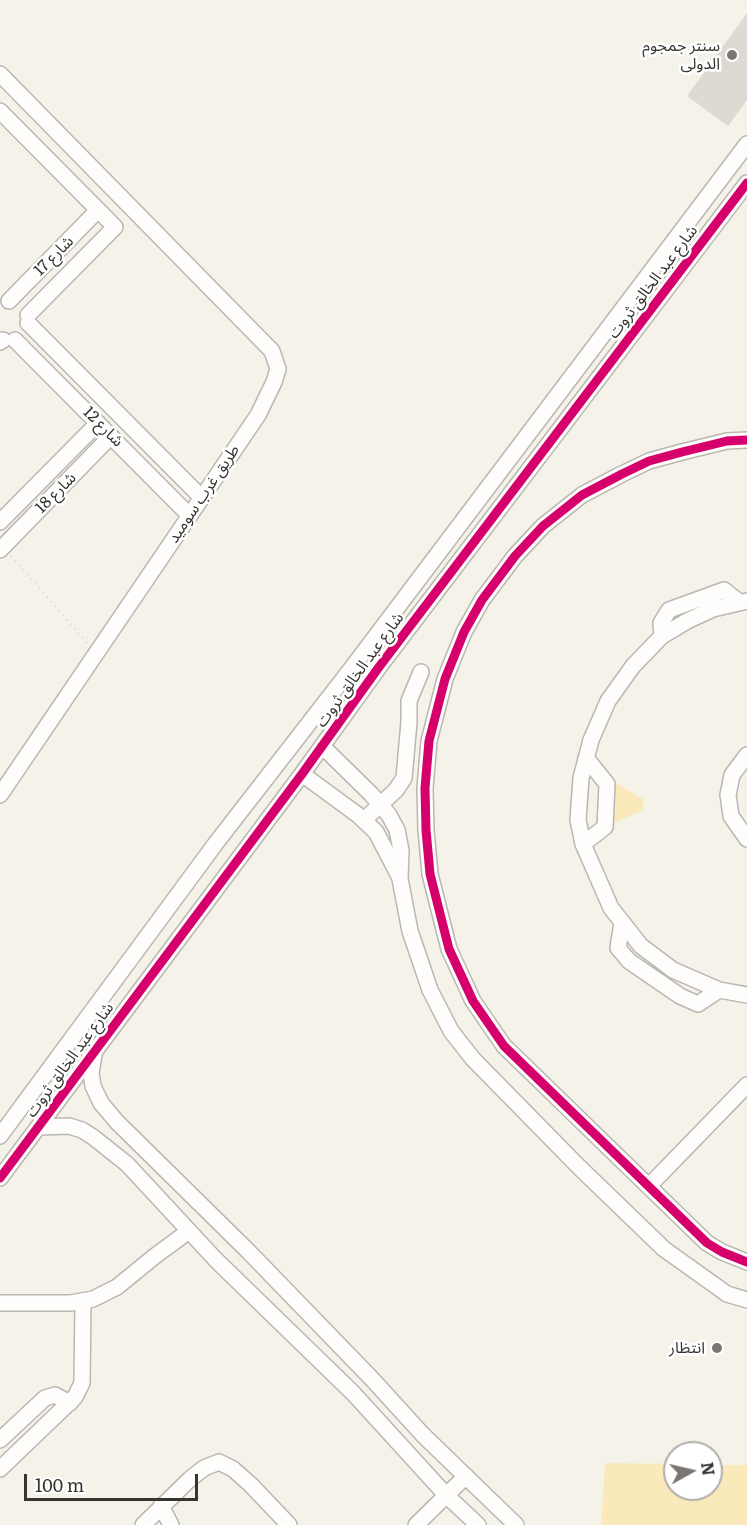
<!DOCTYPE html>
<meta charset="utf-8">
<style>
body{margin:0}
#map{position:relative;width:747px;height:1525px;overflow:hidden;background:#f5f2ea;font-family:Literata,serif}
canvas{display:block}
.north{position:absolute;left:663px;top:1441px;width:60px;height:60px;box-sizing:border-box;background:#fff;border:2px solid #afaeac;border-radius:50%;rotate:82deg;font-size:16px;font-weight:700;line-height:24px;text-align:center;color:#373530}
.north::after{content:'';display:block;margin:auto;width:21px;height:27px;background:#7a7771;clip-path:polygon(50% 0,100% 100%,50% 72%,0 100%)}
.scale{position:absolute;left:24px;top:1474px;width:174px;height:27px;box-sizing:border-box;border:3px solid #373530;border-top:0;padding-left:8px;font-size:18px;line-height:21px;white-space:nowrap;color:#373530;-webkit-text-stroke:4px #fff;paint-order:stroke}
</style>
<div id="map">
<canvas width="747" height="1525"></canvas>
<div class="north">N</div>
<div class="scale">100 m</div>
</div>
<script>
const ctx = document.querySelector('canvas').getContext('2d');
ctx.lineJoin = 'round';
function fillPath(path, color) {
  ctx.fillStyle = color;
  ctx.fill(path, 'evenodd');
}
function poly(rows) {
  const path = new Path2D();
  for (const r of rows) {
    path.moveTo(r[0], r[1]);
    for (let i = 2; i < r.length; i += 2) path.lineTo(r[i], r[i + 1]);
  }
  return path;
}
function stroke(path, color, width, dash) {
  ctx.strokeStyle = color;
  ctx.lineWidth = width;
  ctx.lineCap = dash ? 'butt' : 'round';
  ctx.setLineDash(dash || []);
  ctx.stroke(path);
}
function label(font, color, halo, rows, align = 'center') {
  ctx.font = font + ' Literata,"Noto Sans Arabic",serif';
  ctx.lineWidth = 5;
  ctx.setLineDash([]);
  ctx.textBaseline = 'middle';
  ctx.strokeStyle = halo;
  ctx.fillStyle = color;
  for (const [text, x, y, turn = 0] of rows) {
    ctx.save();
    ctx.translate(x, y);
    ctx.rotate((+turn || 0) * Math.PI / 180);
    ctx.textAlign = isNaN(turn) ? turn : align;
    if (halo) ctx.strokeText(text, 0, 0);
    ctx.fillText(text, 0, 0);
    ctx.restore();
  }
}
fillPath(poly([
 [616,783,643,799,643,810,613,824],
 [605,1463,675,1464,675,1489,711,1489,711,1465,747,1465,747,1525,601,1525]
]), '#fae9ba');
fillPath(poly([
 [747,13,747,100,728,126,687,96]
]), '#dddad4');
const minor = poly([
 [0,74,272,351,278,369,274,382,258,415,0,795],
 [0,111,115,227,28,315],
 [9,301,98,210],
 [28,323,202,498],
 [15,340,189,515],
 [0,342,3,340],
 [747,440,727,441,682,452,649,461,622,474,582,495,543,526,515,556,482,600,464,632,445,679,429,741,425,788,426,830,430,874,449,949,473,1001,504,1046,707,1243,722,1252,747,1262],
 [0,522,98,423],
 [0,550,111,436],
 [747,601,713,609,687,621,662,636,633,666,608,701,591,740,581,778,578,820,583,844,611,908,641,946,673,970,719,990,747,995],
 [662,636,661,623,669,610,724,590,738,601],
 [322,746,371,794,389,815,397,830,401,850,400,879,410,931,430,990,451,1031,473,1059,579,1167,664,1249,727,1294,747,1300],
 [747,755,732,775,728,795,731,816,747,839],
 [302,774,358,815,376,832,399,876],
 [364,820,396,790,404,778,409,722,409,701,421,672],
 [583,844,605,827,607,784,586,758],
 [622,923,618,948,629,961,680,996,698,1004,719,990],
 [94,1055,91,1073,93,1086,101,1103,117,1122,249,1252,372,1379,423,1435,516,1525],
 [40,1127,69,1126,82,1130,93,1137,127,1164,216,1260,353,1393,446,1495,478,1525],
 [0,1136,216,843,351,669,747,144],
 [0,1178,302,774,379,667,747,183],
 [649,1186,747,1085],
 [0,1303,71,1303,93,1299,117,1287,155,1256,189,1231],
 [0,1440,45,1398,55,1395,70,1403],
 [0,1469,75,1397,82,1383,83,1302],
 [161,1506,171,1525],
 [143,1525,190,1479,204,1468,219,1462,233,1469,251,1485,289,1525],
 [416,1525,466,1476]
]);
stroke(minor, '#b9b7b1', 18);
stroke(poly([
 [11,556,88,644]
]), '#dddcda', 2, [1.5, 4.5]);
stroke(minor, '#fefdfc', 15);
stroke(poly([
 [747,440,727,441,682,452,649,461,622,474,582,495,543,526,515,556,482,600,464,632,445,679,429,741,425,788,426,830,430,874,449,949,473,1001,504,1046,707,1243,722,1252,747,1262],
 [0,1178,302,774,379,667,747,183]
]), '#d6006c', 9);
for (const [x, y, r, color] of [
 [732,55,6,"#7a7771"],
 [717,1348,6,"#7a7771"]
]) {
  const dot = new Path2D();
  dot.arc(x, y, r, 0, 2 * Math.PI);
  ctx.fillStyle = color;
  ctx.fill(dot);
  stroke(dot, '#fff', 2);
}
label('16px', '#373530', '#fff', [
 ["سنتر جمجوم",720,46],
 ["الدولى",720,64],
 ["انتظار",705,1348]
], 'right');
label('16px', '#373530', '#fff', [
 ["شارع 17",54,256,-45],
 ["شارع عبد الخالق ثروت",653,282,-53],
 ["شارع 12",103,427,45],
 ["شارع 18",56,493,-45],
 ["طريق غرب سوميد",204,494,-56],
 ["شارع عبد الخالق ثروت",360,670,-54],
 ["شارع عبد الخالق ثروت",70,1060,-54]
]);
</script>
